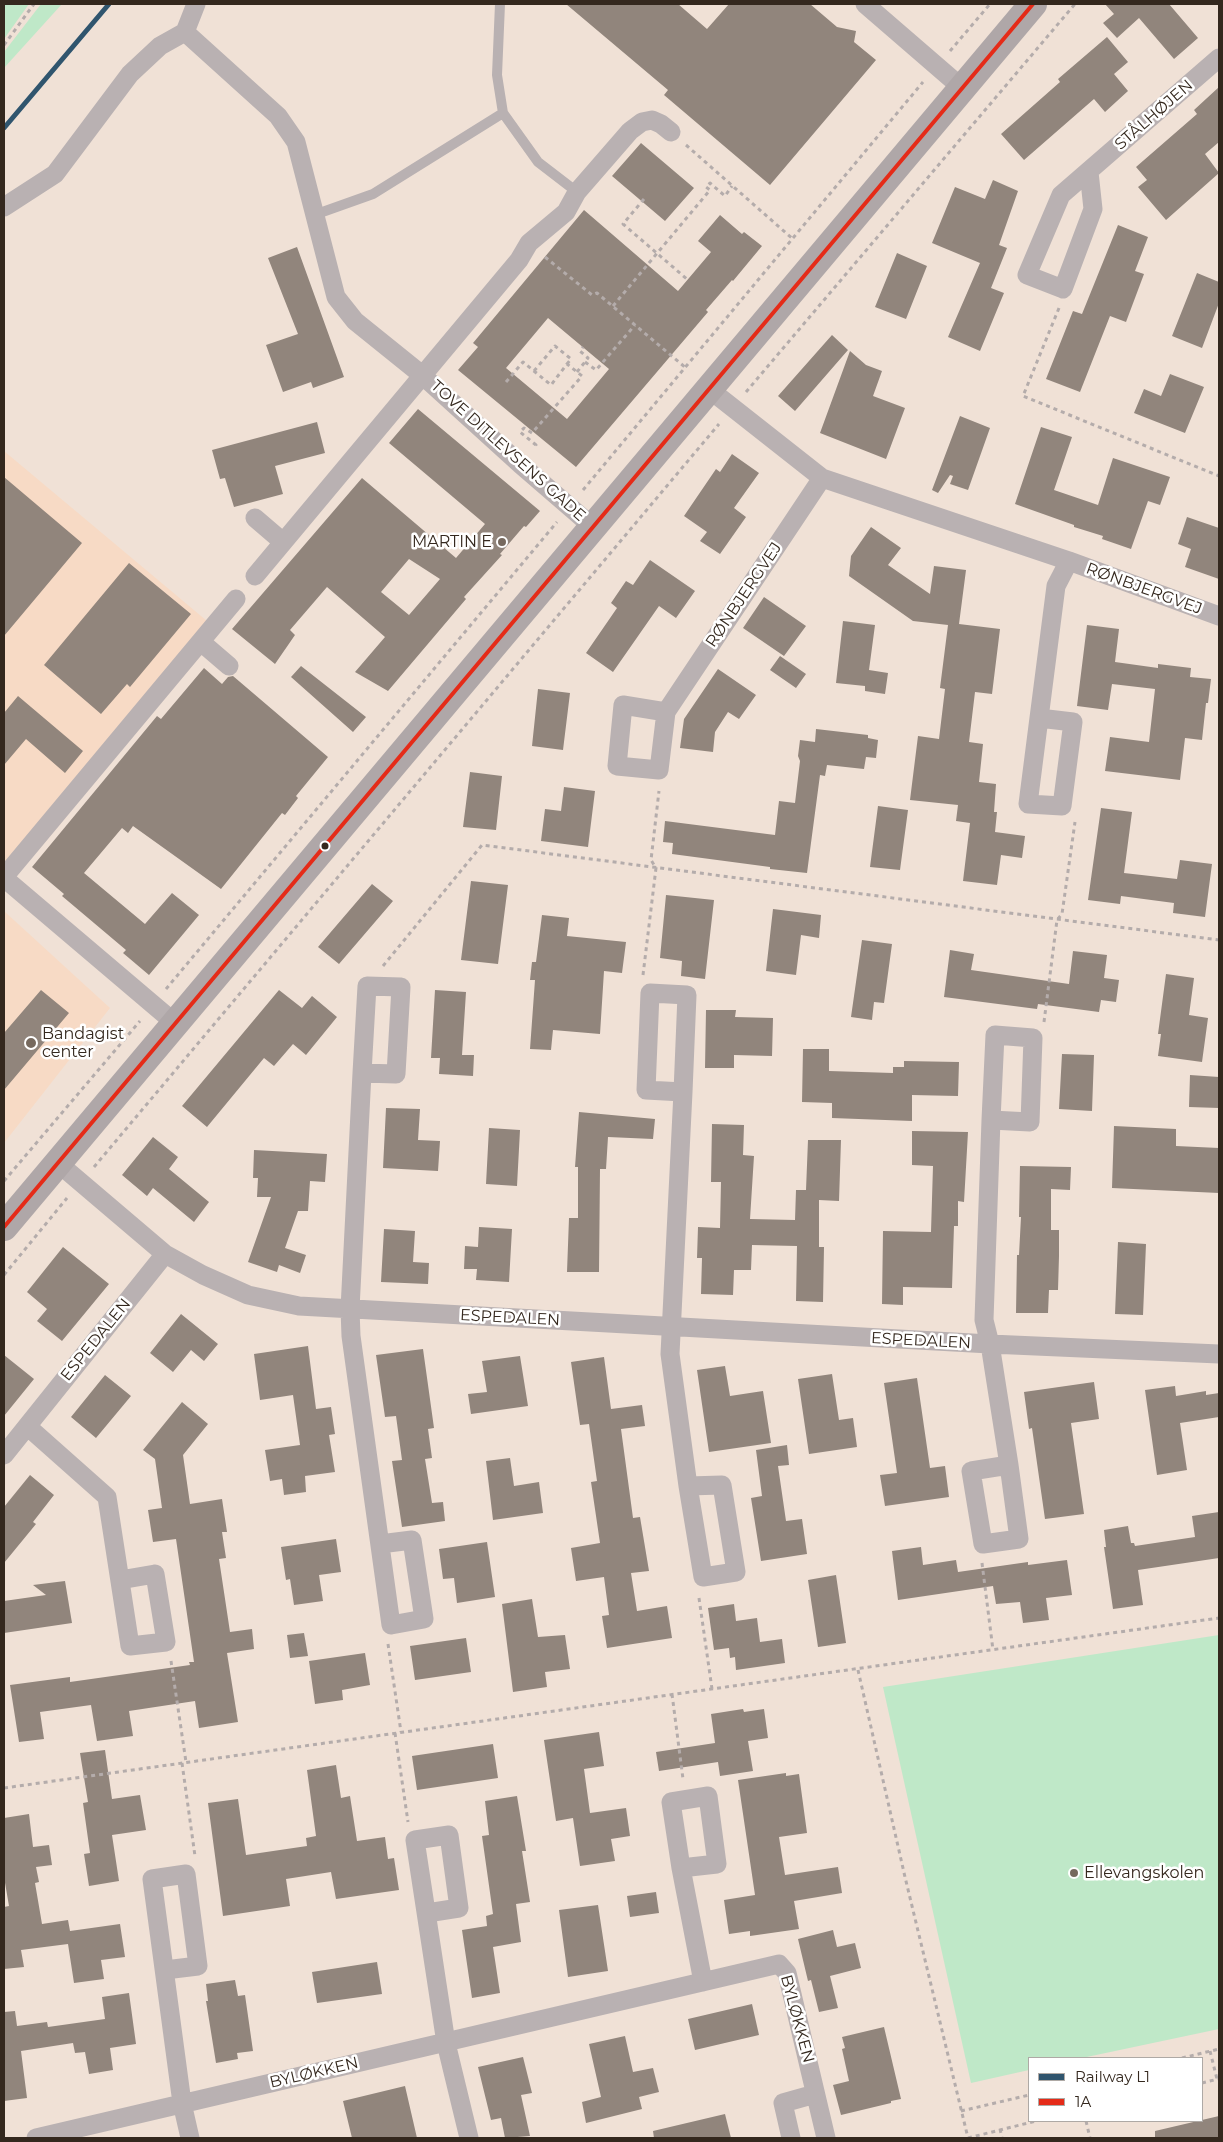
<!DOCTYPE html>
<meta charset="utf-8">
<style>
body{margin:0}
#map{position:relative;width:1223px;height:2142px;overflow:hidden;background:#f0e1d6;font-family:Montserrat,sans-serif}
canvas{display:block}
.frame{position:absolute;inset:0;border:5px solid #34281e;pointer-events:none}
.legend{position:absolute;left:1028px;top:2057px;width:175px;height:65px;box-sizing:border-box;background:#fff;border:1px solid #aea9a5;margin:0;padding:6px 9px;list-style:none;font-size:15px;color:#34281e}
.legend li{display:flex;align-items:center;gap:10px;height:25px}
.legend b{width:25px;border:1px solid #aea9a5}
</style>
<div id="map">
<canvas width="1223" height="2142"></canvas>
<div class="frame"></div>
<ul class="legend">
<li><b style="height:6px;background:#30556e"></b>Railway L1</li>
<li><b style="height:6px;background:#e52b18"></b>1A</li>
</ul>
</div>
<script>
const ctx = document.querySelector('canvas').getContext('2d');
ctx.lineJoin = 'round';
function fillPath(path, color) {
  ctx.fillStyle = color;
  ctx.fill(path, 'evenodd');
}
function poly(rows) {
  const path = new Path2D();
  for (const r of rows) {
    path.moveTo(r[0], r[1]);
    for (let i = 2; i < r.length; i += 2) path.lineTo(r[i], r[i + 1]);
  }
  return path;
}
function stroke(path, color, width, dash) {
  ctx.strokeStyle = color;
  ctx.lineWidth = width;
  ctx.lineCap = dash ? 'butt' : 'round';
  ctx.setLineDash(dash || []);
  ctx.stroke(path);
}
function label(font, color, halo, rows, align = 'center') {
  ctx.font = font + ' Montserrat,sans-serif';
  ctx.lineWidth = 5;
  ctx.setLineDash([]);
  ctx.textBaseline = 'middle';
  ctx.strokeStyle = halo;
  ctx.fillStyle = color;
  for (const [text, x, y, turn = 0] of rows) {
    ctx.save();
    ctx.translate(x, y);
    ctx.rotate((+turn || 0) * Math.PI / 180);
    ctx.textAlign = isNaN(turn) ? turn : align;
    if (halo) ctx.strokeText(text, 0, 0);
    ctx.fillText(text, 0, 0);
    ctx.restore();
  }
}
fillPath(poly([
 [4,451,207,621,4,864],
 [4,911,110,1008,4,1143]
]), '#f7dac5');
fillPath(poly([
 [4,4,29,4,4,39],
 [41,4,62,4,4,68,4,52],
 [1219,1635,1219,2029,1082,2058,1029,2058,1029,2070,971,2083,883,1687]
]), '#bfe8c8');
fillPath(poly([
 [566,4,678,4,707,29,729,4,810,4,837,27,856,31,854,42,876,60,770,185,664,95,668,90],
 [1105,4,1169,4,1198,38,1174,59,1139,18,1117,38,1103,23,1114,14],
 [1107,37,1128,62,1114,74,1128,91,1105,112,1094,99,1024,160,1001,134,1060,82,1058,79],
 [1219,87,1219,142,1205,154,1219,173,1166,220,1138,187,1147,180,1136,167,1197,114,1194,110],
 [641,143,694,188,665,221,612,176],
 [993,180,1018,191,999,245,1007,248,991,288,1004,293,980,351,948,337,980,263,932,243,955,187,985,199],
 [584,210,678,291,711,252,698,241,720,215,742,234,744,232,762,246,733,281,732,280,706,310,708,312,576,467,458,370,478,347,473,343],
 [548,318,609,369,567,419,506,368],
 [1118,225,1148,237,1135,271,1144,274,1126,322,1110,316,1080,392,1046,379,1073,311,1082,314],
 [297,247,344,377,313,388,311,382,283,392,266,345,298,334,268,258],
 [897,253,927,266,906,319,875,307],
 [1197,273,1219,282,1219,303,1202,348,1172,336],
 [832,335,848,350,795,411,778,396],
 [850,351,866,365,882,371,873,396,905,408,886,459,820,433],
 [1170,374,1204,387,1185,433,1134,413,1144,389,1161,396],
 [418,409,540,511,526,527,524,526,500,554,502,555,464,597,466,599,388,691,355,672,385,637,327,587,290,630,295,635,275,664,232,629,362,478,456,558,485,524,389,443],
 [409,559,440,579,409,615,381,592],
 [960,416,990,428,968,490,950,484,953,476,950,475,938,493,932,490],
 [317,422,325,453,275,466,283,494,234,507,225,478,220,479,212,450],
 [1041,427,1072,437,1054,490,1098,505,1113,458,1170,477,1160,505,1148,501,1131,549,1102,539,1103,536,1074,527,1074,525,1015,504],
 [732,454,759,473,734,508,746,517,720,554,700,541,707,532,684,516,716,469,720,472],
 [4,477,82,543,4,636],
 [1187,517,1219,528,1219,579,1185,567,1191,549,1178,544],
 [871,527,901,548,888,565,930,594,934,566,966,570,959,624,1000,629,992,694,975,692,969,742,983,744,979,782,996,784,994,812,997,812,995,832,1025,836,1022,858,1001,855,997,885,963,881,970,823,956,821,958,805,910,800,918,736,939,739,945,689,940,688,948,625,913,621,849,576,851,556],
 [650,560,695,591,676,618,659,606,613,672,586,653,617,608,611,603,626,581,633,585],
 [129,563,191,614,130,687,127,684,101,714,44,665],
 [764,597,806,626,784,656,743,628],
 [843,621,875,625,869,670,888,673,885,694,865,691,865,686,836,683],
 [1087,625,1119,629,1115,662,1158,668,1158,664,1191,668,1190,677,1211,679,1208,703,1206,703,1202,740,1185,738,1180,780,1105,771,1110,737,1149,742,1155,689,1112,684,1108,710,1077,706],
 [780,656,806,674,796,688,770,670],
 [301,666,366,717,353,732,291,677],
 [204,668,222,684,228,677,233,676,328,757,296,796,298,798,285,815,282,813,221,889,133,826,128,833,122,828,84,873,145,924,172,893,199,915,149,975,123,953,126,950,62,896,64,894,32,867,157,716,161,719],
 [718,669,756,695,739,719,728,712,715,732,713,752,680,748,684,719],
 [538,689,570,693,563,750,532,746],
 [18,696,83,751,65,773,26,739,4,765,4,713],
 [816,729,868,735,868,738,878,740,876,758,866,757,864,769,827,765,825,776,820,775,807,873,770,869,770,867,672,854,673,843,663,842,665,821,775,835,779,801,795,803,800,761,798,756,800,740,815,742],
 [470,772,502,776,496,830,463,827],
 [564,787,595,791,588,847,541,841,545,809,561,811],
 [878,806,908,810,900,870,870,867],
 [1101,808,1132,812,1124,873,1177,879,1180,860,1212,864,1205,917,1173,913,1174,903,1121,896,1120,904,1088,900],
 [471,881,508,885,498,964,461,960],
 [372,884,393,901,339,964,318,947],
 [666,895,714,900,705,979,681,976,682,961,660,958],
 [773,909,821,915,819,938,801,935,796,975,766,971],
 [542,915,569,918,567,936,626,942,622,973,604,971,600,1034,553,1030,551,1050,530,1049,535,980,530,980,532,962,536,962],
 [862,940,892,944,884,1003,874,1002,872,1020,851,1017],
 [950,950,974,954,971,970,1069,984,1073,951,1107,955,1104,978,1119,980,1116,1002,1101,1000,1099,1012,1038,1004,1037,1009,944,997],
 [1166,974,1194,978,1189,1015,1208,1018,1202,1062,1158,1056,1161,1034,1158,1034],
 [41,990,69,1013,4,1090,4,1033],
 [279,990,302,1008,312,996,337,1017,306,1055,293,1044,274,1066,264,1058,207,1127,182,1106],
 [435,990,466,992,462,1055,474,1055,473,1076,439,1074,440,1058,431,1058],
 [706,1010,736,1010,735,1017,773,1018,772,1056,734,1055,734,1068,705,1068],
 [803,1049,829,1049,829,1071,893,1073,893,1067,904,1067,904,1061,959,1062,958,1096,912,1095,912,1121,832,1118,832,1103,802,1102],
 [1062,1054,1094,1055,1092,1111,1059,1109],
 [1190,1075,1219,1077,1219,1108,1189,1107],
 [386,1108,420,1109,418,1140,440,1141,438,1171,383,1168],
 [579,1112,655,1119,653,1139,608,1137,606,1169,600,1169,599,1272,567,1272,569,1218,578,1218,578,1167,575,1167],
 [712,1124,744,1125,743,1155,754,1156,750,1219,795,1220,796,1190,806,1190,808,1140,841,1140,839,1201,819,1200,819,1247,824,1247,823,1302,796,1301,797,1246,752,1245,751,1270,734,1270,733,1295,701,1294,702,1258,697,1258,698,1227,720,1228,721,1182,711,1182],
 [1114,1126,1176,1129,1176,1146,1219,1148,1219,1193,1112,1188],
 [489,1128,520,1130,517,1186,486,1184],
 [912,1131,968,1132,964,1202,958,1201,958,1226,954,1226,952,1288,903,1287,903,1305,882,1304,883,1231,931,1232,933,1166,912,1165],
 [153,1137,178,1157,169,1169,209,1202,194,1222,153,1188,147,1196,122,1175],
 [254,1150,327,1154,325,1182,310,1181,308,1211,298,1211,285,1248,306,1255,300,1273,279,1265,277,1272,248,1262,271,1197,257,1197,258,1178,253,1178],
 [1020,1166,1071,1167,1070,1190,1051,1189,1051,1230,1059,1230,1059,1256,1058,1290,1049,1290,1048,1313,1016,1313,1017,1255,1019,1255,1021,1217,1019,1217],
 [479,1227,512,1229,509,1282,476,1280,477,1269,464,1269,465,1246,478,1247],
 [384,1229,415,1231,413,1262,429,1263,428,1284,381,1282],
 [1118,1242,1146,1244,1143,1315,1115,1314],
 [63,1247,109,1284,62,1341,37,1321,47,1309,27,1292],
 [181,1314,218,1344,204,1361,191,1350,173,1372,150,1353],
 [308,1346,316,1409,331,1407,335,1434,329,1435,335,1472,305,1476,306,1492,284,1495,282,1479,270,1481,265,1450,300,1445,293,1395,260,1400,254,1354],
 [423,1349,434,1428,428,1429,432,1458,425,1459,432,1503,443,1502,445,1521,402,1527,392,1461,402,1460,396,1416,385,1417,376,1355],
 [4,1355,34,1379,4,1416],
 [520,1356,528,1406,471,1414,468,1394,487,1392,482,1361],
 [604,1357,611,1409,642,1405,645,1426,621,1429,633,1518,640,1517,649,1571,631,1573,637,1611,667,1606,672,1638,607,1648,602,1616,609,1615,604,1577,576,1581,571,1548,600,1543,591,1482,597,1481,589,1424,580,1425,571,1362],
 [725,1366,730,1396,763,1391,771,1443,709,1452,697,1370],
 [832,1374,839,1420,853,1418,857,1447,809,1454,798,1379],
 [105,1375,131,1396,96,1438,71,1417],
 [917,1378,930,1468,945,1466,949,1497,885,1506,880,1475,897,1473,884,1383],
 [1094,1382,1099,1419,1071,1423,1084,1514,1045,1519,1032,1428,1029,1429,1024,1392],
 [1175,1386,1176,1396,1206,1391,1206,1395,1219,1393,1219,1417,1180,1423,1187,1470,1157,1475,1145,1390],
 [182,1402,208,1424,183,1455,190,1504,222,1499,227,1532,222,1532,226,1558,219,1559,230,1632,252,1629,254,1649,227,1653,238,1722,199,1728,195,1701,129,1711,133,1736,97,1741,91,1705,40,1712,44,1739,19,1742,10,1685,70,1677,70,1682,190,1665,189,1662,194,1662,176,1539,153,1542,148,1510,162,1508,155,1459,143,1450],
 [787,1445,789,1465,778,1466,786,1521,802,1519,807,1554,761,1561,751,1498,762,1496,756,1450],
 [510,1458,514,1486,539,1482,543,1513,493,1520,486,1461],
 [30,1475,54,1495,33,1522,36,1524,4,1563,4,1507],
 [1219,1512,1219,1558,1138,1570,1143,1605,1113,1609,1104,1547,1106,1547,1104,1530,1128,1526,1131,1543,1134,1543,1135,1546,1195,1537,1192,1516],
 [336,1539,341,1572,319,1575,323,1601,294,1605,290,1579,286,1580,281,1547],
 [487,1542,495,1597,457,1603,454,1578,443,1579,439,1549],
 [921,1547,923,1565,956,1560,958,1572,1028,1562,1028,1565,1067,1560,1072,1595,1046,1598,1049,1620,1023,1623,1020,1602,996,1604,993,1586,898,1600,892,1551],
 [836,1575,846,1643,818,1647,808,1580],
 [65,1581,72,1623,4,1633,4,1601,46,1595,33,1585],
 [532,1599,538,1637,565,1635,570,1669,545,1672,547,1687,513,1692,502,1604],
 [734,1604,736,1621,757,1618,760,1642,782,1639,785,1663,736,1670,735,1657,730,1658,729,1648,714,1650,708,1608],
 [304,1633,308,1656,290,1658,287,1635],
 [466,1638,471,1672,415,1680,410,1646],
 [365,1653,370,1685,342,1690,343,1700,315,1704,309,1661],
 [743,1709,744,1712,764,1709,768,1738,748,1741,753,1771,720,1776,718,1762,659,1771,656,1752,715,1743,711,1714],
 [599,1732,604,1766,584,1769,590,1813,626,1808,630,1836,611,1839,615,1861,580,1866,573,1818,556,1821,544,1740],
 [493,1744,498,1778,417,1790,412,1756],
 [105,1750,112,1799,140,1795,146,1830,112,1835,119,1881,89,1886,84,1854,90,1853,83,1803,88,1802,80,1753],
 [336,1765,341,1798,350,1796,357,1841,385,1837,388,1859,394,1858,399,1890,336,1899,331,1872,286,1879,290,1906,223,1916,208,1803,238,1799,246,1855,307,1846,306,1838,316,1836,307,1770],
 [786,1773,786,1776,799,1774,807,1833,779,1837,785,1875,838,1867,842,1893,794,1901,799,1929,750,1936,750,1931,729,1934,724,1900,755,1895,738,1780],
 [517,1796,526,1851,522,1851,530,1902,516,1904,521,1942,493,1947,500,1993,472,1998,462,1930,487,1926,486,1916,493,1914,482,1836,489,1835,485,1801],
 [29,1814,33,1847,49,1845,52,1865,36,1867,39,1882,35,1883,42,1924,68,1920,70,1931,120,1924,125,1957,101,1960,104,1979,74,1983,68,1944,21,1950,24,1967,4,1969,4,1907,9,1906,4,1877,4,1818],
 [656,1892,659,1913,630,1917,627,1896],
 [598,1905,608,1971,568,1977,559,1910],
 [833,1930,837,1947,855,1943,861,1968,830,1976,838,2008,819,2012,811,1980,808,1981,798,1939],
 [377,1962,382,1994,317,2003,312,1972],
 [235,1980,238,1996,245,1995,253,2051,237,2053,238,2059,216,2063,206,2001,208,2001,206,1984],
 [129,1993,136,2044,110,2048,113,2070,89,2074,85,2052,75,2053,73,2043,21,2051,27,2098,4,2101,4,2012,15,2011,17,2026,47,2022,48,2027,105,2019,102,1997],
 [752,2004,759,2035,695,2050,688,2019],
 [884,2027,901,2099,891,2101,891,2103,841,2115,833,2085,849,2081,842,2049,845,2048,842,2037],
 [625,2036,633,2072,653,2068,659,2092,639,2097,642,2109,586,2123,582,2102,601,2097,589,2044],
 [523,2057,532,2093,521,2095,530,2136,505,2138,501,2118,491,2120,478,2067],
 [405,2086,417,2138,352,2138,343,2101],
 [725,2114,731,2138,654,2138,653,2131],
 [1219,2116,1219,2138,1155,2138,1155,2131]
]), '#91857c');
stroke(poly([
 [4,45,34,4],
 [950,51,990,4],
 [686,145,794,240],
 [644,199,623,224,688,280],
 [545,257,592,295,597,293,686,368],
 [613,306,710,190,706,187,710,183,725,196,732,186],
 [1059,308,1023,396,1219,476],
 [585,362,596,370,635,325],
 [534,371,555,346,571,359,567,364],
 [577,372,588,358,580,351,583,347],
 [506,382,523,362,551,385,567,364,582,376,532,433,524,428,520,432,536,445,533,448],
 [746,392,1075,4],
 [583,490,923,82],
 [383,966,482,845,1219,940],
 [643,975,656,868,651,860,659,791],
 [166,989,557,522],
 [1044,1022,1057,920,1062,914,1075,822],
 [94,1167,719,424],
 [4,1181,140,1021],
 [4,1275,67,1198],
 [982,1563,993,1650],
 [699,1598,712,1689],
 [388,1644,401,1732],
 [171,1661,186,1762],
 [858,1670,905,1877,968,2138],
 [672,1694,683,1779],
 [395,1733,408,1822],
 [182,1763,195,1856],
 [4,1788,1219,1618],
 [1210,2051,1217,2079],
 [1182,2058,1219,2049],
 [1202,2083,1218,2079],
 [961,2111,1029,2095],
 [1086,2121,1090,2138],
 [1000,2129,1002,2138],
 [968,2138,1036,2121]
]), '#b4acab', 3, [4, 4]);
stroke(poly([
 [500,4,497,75,503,113,538,162,577,192],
 [314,215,373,194,503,113]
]), '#b9b1b2', 10);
stroke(poly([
 [865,4,961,87],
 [185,32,196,4],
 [1089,172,1093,209,1063,289,1027,275,1061,195,1219,58],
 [4,207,55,174,130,74,160,46,185,32,278,116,296,142,336,297,355,321,422,375,520,464,593,527],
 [709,389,822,478,1069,561,1219,616],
 [255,518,283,542],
 [255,576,519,260,529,243,566,212,577,192,630,131,642,122,652,120,661,124,671,132],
 [201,642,229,666],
 [666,712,623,705,617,766,659,770,666,712,822,478],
 [1039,718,1073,722,1062,806,1028,804,1039,718,1056,586,1069,561],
 [4,877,236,599],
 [4,878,176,1024],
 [362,1073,396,1074,401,987,367,986,362,1073,350,1309,351,1336,391,1625,424,1619,412,1540,380,1544],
 [683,1092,687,995,650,993,646,1090,683,1092,670,1354,688,1486,703,1577,736,1572,722,1485,688,1486],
 [991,1120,1030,1122,1033,1038,995,1035,991,1120,984,1320,990,1344,1009,1465,1019,1539,983,1544,971,1471,1009,1465],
 [58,1163,165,1254,203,1275,248,1295,299,1306,990,1344,1219,1354],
 [27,1426,107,1497,130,1646,166,1642,155,1574,120,1580],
 [4,1455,165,1254],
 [681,1868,717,1864,708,1796,671,1802,681,1868,703,1982],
 [427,1913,459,1908,449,1835,415,1840,446,2043,469,2138],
 [165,1970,198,1966,186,1874,152,1879,182,2103,190,2138],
 [36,2138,779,1964,787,1973,826,2138],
 [791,2138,783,2103,815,2094]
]), '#b9b1b2', 19);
stroke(poly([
 [4,1227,1033,4]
]), '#afa7a8', 28);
stroke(poly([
 [4,1227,1033,4]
]), '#e52b18', 4);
stroke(poly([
 [4,128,109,4]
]), '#30556e', 5);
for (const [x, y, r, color] of [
 [502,542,5,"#76695e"],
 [325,846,4.5,"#34281e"],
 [31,1043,6,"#76695e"],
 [1074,1873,5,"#76695e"]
]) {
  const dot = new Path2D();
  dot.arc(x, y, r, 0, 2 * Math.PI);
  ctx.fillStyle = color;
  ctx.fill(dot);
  stroke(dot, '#fff', 2);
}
label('16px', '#34281e', '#fff', [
 ["STÅLHØJEN",1154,115,-41],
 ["TOVE DITLEVSENS GADE",508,451,42],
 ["RØNBJERGVEJ",1144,589,20],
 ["RØNBJERGVEJ",744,595,-56],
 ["ESPEDALEN",510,1318,3],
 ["ESPEDALEN",96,1340,-51],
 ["ESPEDALEN",921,1341,3],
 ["BYLØKKEN",797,2019,75],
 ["BYLØKKEN",314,2073,-13]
]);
label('16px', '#34281e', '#fff', [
 ["MARTIN E",492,542,"right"],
 ["Bandagist",42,1034],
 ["center",42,1052],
 ["Ellevangskolen",1084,1873]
], 'left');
</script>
